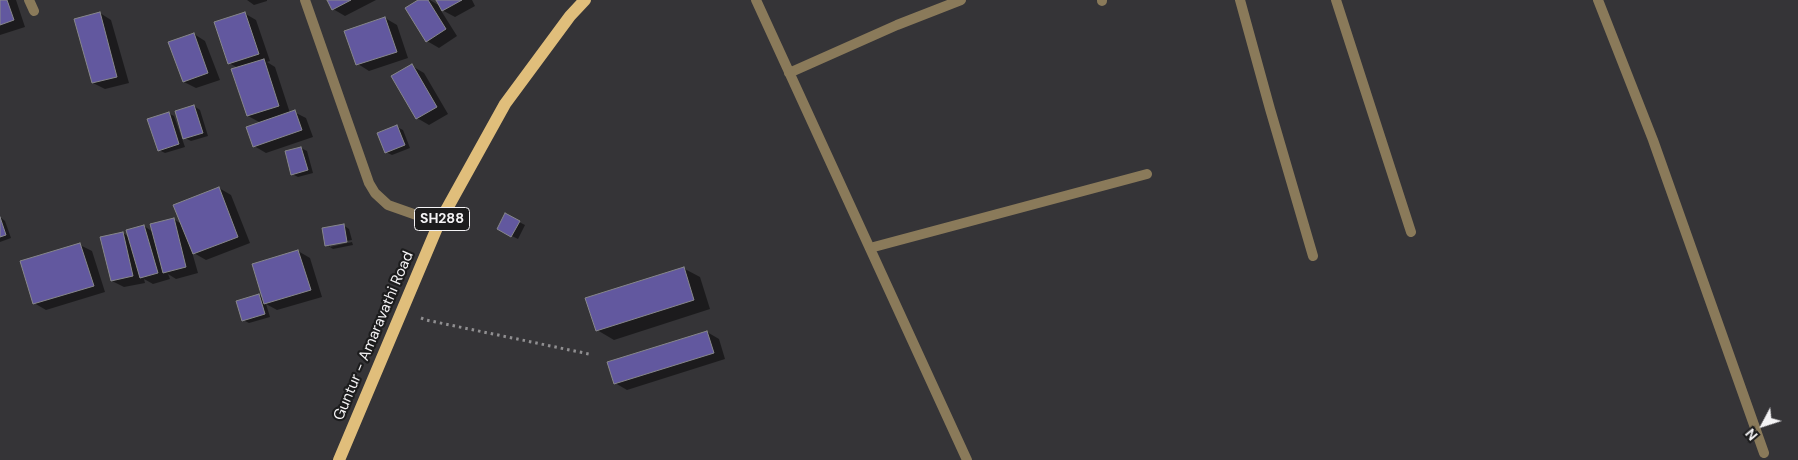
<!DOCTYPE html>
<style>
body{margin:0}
#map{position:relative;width:1798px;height:460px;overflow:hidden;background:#353437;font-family:"DM Sans",sans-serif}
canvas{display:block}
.north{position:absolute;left:1738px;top:400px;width:50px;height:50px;-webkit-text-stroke:4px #1c1c1d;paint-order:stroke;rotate:230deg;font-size:14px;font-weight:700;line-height:20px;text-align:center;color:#f4f3f5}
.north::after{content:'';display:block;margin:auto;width:18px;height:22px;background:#f4f3f5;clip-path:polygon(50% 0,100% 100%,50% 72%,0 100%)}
</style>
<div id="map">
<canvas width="1798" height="460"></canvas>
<div class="north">N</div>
</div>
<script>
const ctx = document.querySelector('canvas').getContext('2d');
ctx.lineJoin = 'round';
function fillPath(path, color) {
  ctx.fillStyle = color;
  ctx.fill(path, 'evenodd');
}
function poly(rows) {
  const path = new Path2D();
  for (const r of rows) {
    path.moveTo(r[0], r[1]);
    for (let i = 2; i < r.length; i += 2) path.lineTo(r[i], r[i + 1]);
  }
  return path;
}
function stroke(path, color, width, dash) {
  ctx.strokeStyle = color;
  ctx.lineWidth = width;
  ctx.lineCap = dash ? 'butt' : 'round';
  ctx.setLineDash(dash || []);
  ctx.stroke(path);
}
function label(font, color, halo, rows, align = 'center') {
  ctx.font = font + ' "DM Sans",sans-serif';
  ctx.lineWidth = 4.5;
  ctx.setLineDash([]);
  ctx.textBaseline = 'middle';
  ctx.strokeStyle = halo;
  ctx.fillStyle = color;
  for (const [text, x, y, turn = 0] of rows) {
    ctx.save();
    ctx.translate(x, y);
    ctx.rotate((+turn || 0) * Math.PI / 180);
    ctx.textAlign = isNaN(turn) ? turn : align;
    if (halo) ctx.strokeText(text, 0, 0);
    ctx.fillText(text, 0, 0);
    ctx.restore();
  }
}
fillPath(poly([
 [0,0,16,0,25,27,0,35],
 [247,0,267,0,267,1,254,5],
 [329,0,376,0,345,16,333,9],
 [421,0,430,0,440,6,437,0,472,0,475,6,455,17,440,9,457,36,439,48,427,41],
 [100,13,111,20,129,83,105,89,93,83],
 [244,13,256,20,270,61,267,62,275,67,290,113,294,112,306,118,313,137,266,153,254,146,261,123,248,116,238,68,229,63],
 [385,18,397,25,408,58,369,71,358,64],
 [194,34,205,41,220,80,196,88,184,82],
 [412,66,424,73,448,114,429,125,417,118,393,77],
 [194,106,200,110,208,136,191,141,185,138],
 [168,113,174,116,185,147,165,153,159,150],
 [397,127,403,130,410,148,392,155,386,152],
 [301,148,307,151,313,173,298,177,292,174],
 [219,188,231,195,250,243,206,260,192,252,198,273,176,279,168,274,170,279,153,284,144,279,145,283,124,287,112,281,123,233,129,237,144,226,153,232,173,219,182,224],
 [505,215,525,225,518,239,498,229],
 [0,217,5,221,11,238,0,242],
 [343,225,349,229,352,240,330,244,330,247,352,242,353,245,333,249,327,245],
 [80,245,92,251,105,292,46,310,34,303],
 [298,251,310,258,322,297,277,310,266,304,270,317,249,323,243,320,259,295,264,298],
 [683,268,700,277,710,309,614,340,597,330],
 [707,332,719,339,725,359,627,390,615,383]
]), '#0007');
const building = poly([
 [0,0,7,0,14,20,0,25,0,0],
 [327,0,351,0,332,10,327,0],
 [418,0,428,0,446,29,426,42,405,8,418,0],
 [436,0,462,0,442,11,436,0],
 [100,12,117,77,92,83,74,19,100,12],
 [245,12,259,54,228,64,214,22,245,12],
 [385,17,397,52,356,65,344,31,385,17],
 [194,33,208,73,183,82,168,42,194,33],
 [264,59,279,106,247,116,231,69,264,59],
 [412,64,437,107,416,119,391,76,412,64],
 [194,105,203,133,183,139,175,111,194,105],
 [295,110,302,130,253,147,246,127,295,110],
 [169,112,179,144,158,151,147,119,169,112],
 [397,125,405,145,385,153,377,133,397,125],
 [301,147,308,170,291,175,285,151,301,147],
 [219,187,238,237,193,254,173,205,219,187],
 [505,213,520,221,511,237,497,229,505,213],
 [0,217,6,235,0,237,0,217],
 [174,218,186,267,163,273,150,224,174,218],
 [344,224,347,242,325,246,322,228,344,224],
 [144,225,158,273,140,278,126,230,144,225],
 [123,232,133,276,111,281,100,237,123,232],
 [80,243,94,286,33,304,20,261,80,243],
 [298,250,311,290,264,304,252,264,298,250],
 [684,267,694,300,596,331,585,298,684,267],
 [259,294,265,314,242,321,236,301,259,294],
 [707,331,714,353,614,384,607,362,707,331]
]);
fillPath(building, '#62589f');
stroke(building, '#87878b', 1);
stroke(poly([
 [421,318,426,320,589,354]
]), '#908f91', 3, [2.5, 4]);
stroke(poly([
 [29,0,34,11],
 [305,0,369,183,375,193,388,205,439,223],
 [756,0,967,460],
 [1102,0,1102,1],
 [1240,0,1270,109,1313,256],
 [1336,0,1411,232],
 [1598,0,1653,140,1764,453],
 [789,73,897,25,961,0],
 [870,248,1147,174]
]), '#8a7a5a', 10);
stroke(poly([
 [339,460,439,223,505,104,570,16,585,0]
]), '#e0be7b', 12);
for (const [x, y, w] of [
 [442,219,55]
]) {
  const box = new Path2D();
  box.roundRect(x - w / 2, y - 11.5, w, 23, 4);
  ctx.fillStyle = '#1c1c1d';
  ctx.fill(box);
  stroke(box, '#f4f3f5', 1);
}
label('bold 14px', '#f4f3f5', null, [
 ["SH288",442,219]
]);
label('15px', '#f4f3f5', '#1c1c1d', [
 ["Guntur - Amaravathi Road",374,336,-67]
]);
</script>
